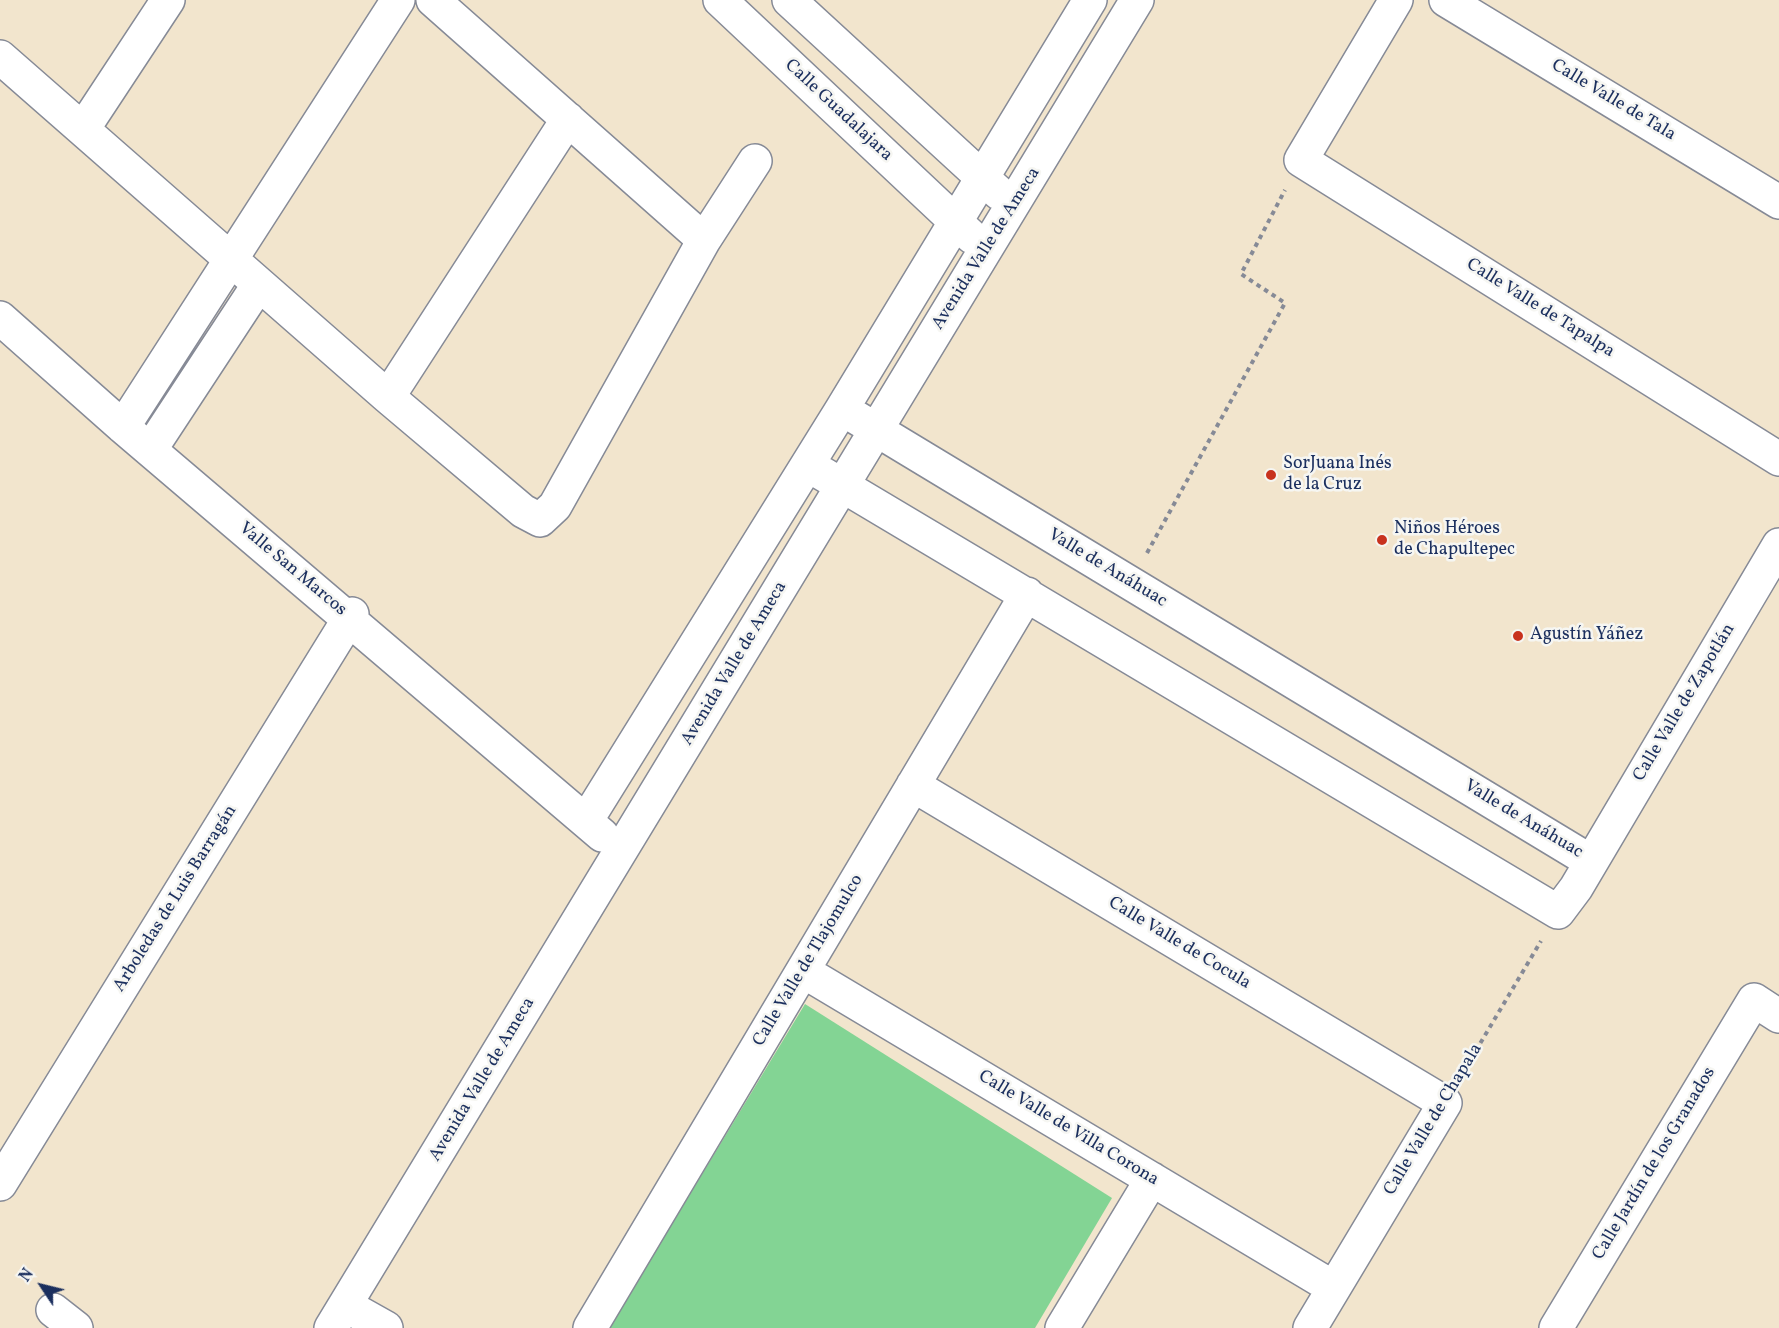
<!DOCTYPE html>
<meta charset="utf-8">
<style>
body{margin:0}
#map{position:relative;width:1779px;height:1328px;overflow:hidden;background:#f2e5cd;font-family:Vollkorn,serif}
canvas{display:block}
.north{position:absolute;left:12px;top:1256px;width:60px;height:60px;-webkit-text-stroke:4px #f6f6f2;paint-order:stroke;rotate:305deg;font-size:16px;font-weight:700;line-height:24px;text-align:center;color:#1b2f5e}
.north::after{content:'';display:block;margin:auto;width:21px;height:27px;background:#1b2f5e;clip-path:polygon(50% 0,100% 100%,50% 72%,0 100%)}
</style>
<div id="map">
<canvas width="1779" height="1328"></canvas>
<div class="north">N</div>
</div>
<script>
const ctx = document.querySelector('canvas').getContext('2d');
ctx.lineJoin = 'round';
function fillPath(path, color) {
  ctx.fillStyle = color;
  ctx.fill(path, 'evenodd');
}
function poly(rows) {
  const path = new Path2D();
  for (const r of rows) {
    path.moveTo(r[0], r[1]);
    for (let i = 2; i < r.length; i += 2) path.lineTo(r[i], r[i + 1]);
  }
  return path;
}
function stroke(path, color, width, dash) {
  ctx.strokeStyle = color;
  ctx.lineWidth = width;
  ctx.lineCap = dash ? 'butt' : 'round';
  ctx.setLineDash(dash || []);
  ctx.stroke(path);
}
function label(font, color, halo, rows, align = 'center') {
  ctx.font = font + ' Vollkorn,serif';
  ctx.lineWidth = 5;
  ctx.setLineDash([]);
  ctx.textBaseline = 'middle';
  ctx.strokeStyle = halo;
  ctx.fillStyle = color;
  for (const [text, x, y, turn = 0] of rows) {
    ctx.save();
    ctx.translate(x, y);
    ctx.rotate((+turn || 0) * Math.PI / 180);
    ctx.textAlign = isNaN(turn) ? turn : align;
    if (halo) ctx.strokeText(text, 0, 0);
    ctx.fillText(text, 0, 0);
    ctx.restore();
  }
}
fillPath(poly([
 [805,1004,1112,1198,1035,1328,609,1328]
]), '#83d494');
const minor = poly([
 [433,0,704,240],
 [720,0,972,237],
 [789,0,999,193],
 [1396,0,1301,160,1779,459],
 [1446,0,1779,202],
 [0,57,388,397,523,511,540,520,555,506,704,240,755,161],
 [83,129,168,0],
 [0,318,123,427,602,835],
 [388,397,568,119],
 [857,418,1590,861],
 [123,427,398,0],
 [150,450,259,284],
 [808,465,1558,912,1576,888,1779,545],
 [913,785,1445,1103,1310,1328],
 [586,821,842,409,1090,0],
 [803,971,1334,1288],
 [0,1184,352,614],
 [345,1305,386,1328],
 [53,1310,76,1328],
 [331,1328,1137,0],
 [590,1328,1027,594],
 [1062,1328,1152,1179],
 [1556,1328,1754,1000,1779,1016]
]);
stroke(minor, '#868a96', 36);
stroke(poly([
 [1147,553,1285,303,1241,274,1285,190],
 [1462,1074,1541,941]
]), '#868a96', 4, [4.5, 4.5]);
stroke(minor, '#fff', 33);
for (const [x, y, r, color] of [
 [1271,475,6,"#c8321e"],
 [1382,540,6,"#c8321e"],
 [1518,636,6,"#c8321e"]
]) {
  const dot = new Path2D();
  dot.arc(x, y, r, 0, 2 * Math.PI);
  ctx.fillStyle = color;
  ctx.fill(dot);
  stroke(dot, '#f6f6f2', 2);
}
label('18px', '#1b2f5e', '#f6f6f2', [
 ["Calle Valle de Tala",1613,101,31],
 ["Calle Guadalajara",838,111,43],
 ["Avenida Valle de Ameca",987,249,-58],
 ["Calle Valle de Tapalpa",1540,309,32],
 ["Valle de Anáhuac",1107,569,31],
 ["Valle San Marcos",292,570,40],
 ["Avenida Valle de Ameca",735,664,-59],
 ["Calle Valle de Zapotlán",1685,703,-59],
 ["Valle de Anáhuac",1523,820,31],
 ["Arboledas de Luis Barragán",176,899,-58],
 ["Calle Valle de Cocula",1179,944,31],
 ["Calle Valle de Tlajomulco",809,961,-59],
 ["Avenida Valle de Ameca",483,1080,-59],
 ["Calle Valle de Chapala",1434,1120,-59],
 ["Calle Valle de Villa Corona",1068,1129,31],
 ["Calle Jardín de los Granados",1655,1164,-59]
]);
label('18px', '#1b2f5e', '#f6f6f2', [
 ["SorJuana Inés",1283,465],
 ["de la Cruz",1283,486],
 ["Niños Héroes",1394,530],
 ["de Chapultepec",1394,551],
 ["Agustín Yáñez",1530,636]
], 'left');
</script>
